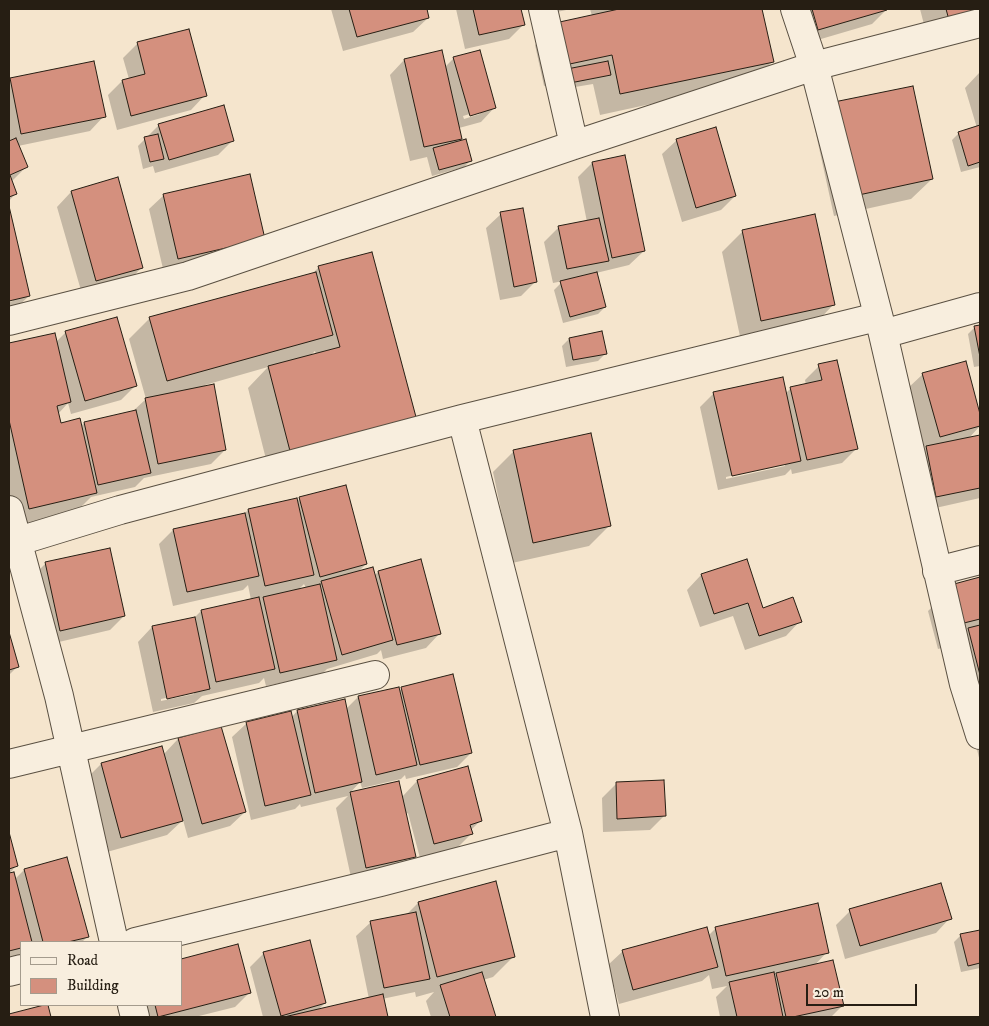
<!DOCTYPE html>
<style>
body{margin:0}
#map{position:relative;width:989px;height:1026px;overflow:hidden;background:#f5e5cd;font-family:"IM FELL DW Pica",serif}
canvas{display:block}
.frame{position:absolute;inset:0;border:10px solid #261e13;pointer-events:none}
.legend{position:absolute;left:20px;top:941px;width:162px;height:65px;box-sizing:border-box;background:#f8eede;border:1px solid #a49b8d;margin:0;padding:6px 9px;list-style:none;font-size:15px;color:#261e13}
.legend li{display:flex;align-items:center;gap:10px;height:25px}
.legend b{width:25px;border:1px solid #a49b8d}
.scale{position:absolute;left:806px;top:984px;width:111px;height:22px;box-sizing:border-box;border:2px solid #261e13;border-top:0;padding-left:6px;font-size:15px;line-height:18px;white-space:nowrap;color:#261e13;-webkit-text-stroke:4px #f8eede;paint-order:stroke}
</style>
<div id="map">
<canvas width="989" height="1026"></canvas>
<div class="frame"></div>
<ul class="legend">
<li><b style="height:6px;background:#f8eede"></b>Road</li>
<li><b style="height:14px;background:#d4907e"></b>Building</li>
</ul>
<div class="scale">20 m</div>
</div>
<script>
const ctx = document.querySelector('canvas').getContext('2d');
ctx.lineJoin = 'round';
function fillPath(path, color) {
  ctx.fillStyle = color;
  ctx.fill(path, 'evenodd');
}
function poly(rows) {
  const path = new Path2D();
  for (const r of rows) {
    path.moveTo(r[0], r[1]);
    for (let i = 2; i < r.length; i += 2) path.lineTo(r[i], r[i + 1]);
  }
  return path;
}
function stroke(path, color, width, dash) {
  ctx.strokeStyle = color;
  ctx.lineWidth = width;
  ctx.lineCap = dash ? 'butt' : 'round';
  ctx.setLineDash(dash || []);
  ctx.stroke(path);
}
fillPath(poly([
 [331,9,425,9,428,18,413,32,343,51],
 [456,9,520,9,523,25,509,39,465,49],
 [537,9,571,9,538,16],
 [590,9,761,9,773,61,752,82,600,115,593,84,563,89,561,82,544,86,535,45,556,24,592,16],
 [794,9,886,9,886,10,872,24,804,44],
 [920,9,980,9,980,28,928,40],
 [138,43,205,95,191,110,117,130,108,95,122,81,129,79,123,58],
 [454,58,495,107,481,122,459,128,461,139,457,143,471,160,464,167,432,176,427,157,410,161,390,75,404,60,445,67],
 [480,111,480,114,464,119,463,116],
 [980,72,980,167,961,172,952,140,959,133,977,128,965,88],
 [10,79,104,116,90,131,18,146,26,167,11,182,16,193,9,201,9,81],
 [835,104,932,179,911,199,834,216,814,125],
 [159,125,233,140,218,155,155,173,153,166,143,169,138,146],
 [677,140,735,196,721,210,682,222,662,154],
 [592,163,644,251,629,265,596,273,605,307,598,314,563,323,554,290,563,281,553,283,544,242,558,228,587,222,578,177],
 [117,179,142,267,128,282,82,294,57,207,71,192],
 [164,195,264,239,164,273,149,209],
 [9,209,29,296,14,310,9,311,9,302,13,301,13,298,9,300],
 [501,214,535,282,521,296,500,300,486,228],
 [743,231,833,305,813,326,741,341,722,252],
 [319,267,414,417,393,438,269,471,248,388,268,367,205,385,225,450,211,464,144,478,135,487,91,497,74,514,9,529,9,345,54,334,56,342,66,332,135,386,121,400,71,414,68,403,58,414,60,425,80,427,84,423,132,412,146,399,129,339,150,318,312,274],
 [315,351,316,355,310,356],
 [980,326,980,366,974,367,968,334,975,327],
 [569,339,605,354,598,361,566,367,562,346],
 [965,363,980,418,980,426,968,439,980,436,980,498,922,511,912,462,925,449,908,388,923,374],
 [819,366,856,449,842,463,792,474,791,469,785,475,718,490,700,407,714,393,785,394,791,388,806,385,805,380],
 [785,463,785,466,726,479,726,477],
 [514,451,610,525,589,546,512,563,493,472],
 [300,498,366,564,357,573,374,576,378,572,440,633,426,648,383,659,381,650,377,654,327,669,322,674,266,686,264,678,259,683,202,696,194,703,153,712,138,642,152,627,194,618,201,611,251,600,248,585,243,590,173,606,159,544,173,530,243,515,248,510,297,502],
 [304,584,306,588,298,590],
 [194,692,194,694,161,701,161,699],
 [46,563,124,616,110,630,46,645,31,578],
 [701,575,763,609,800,621,786,636,745,650,733,616,700,627,687,590],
 [980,578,980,762,952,645,938,649,928,611,955,585],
 [9,636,17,667,9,675],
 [398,688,399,691,402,688,471,753,457,767,406,779,405,775,401,779,362,788,360,782,349,794,399,783,402,797,417,781,481,820,470,831,471,834,457,848,420,858,408,813,406,814,415,856,401,871,352,882,336,808,348,796,301,807,300,804,295,809,251,820,232,737,247,723,292,717,297,711,346,709,358,697],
 [221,727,245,812,230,826,188,838,183,820,167,835,107,852,87,778,101,764,163,755,178,739],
 [616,784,664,816,650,830,603,832,602,798],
 [9,837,16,866,9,874],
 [67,859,88,936,82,942,21,942,21,954,17,959,9,961,9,874,13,873,14,880,24,870],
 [418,903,514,956,493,977,483,980,494,1017,431,1017,426,1001,434,992,416,997,415,992,382,999,387,1017,263,1017,250,967,264,953,325,1003,317,1011,369,999,356,936,371,922,406,915],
 [850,911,950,918,936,933,845,959,836,925],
 [716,928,827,952,814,966,843,1005,831,1017,720,1017,716,997,727,986,712,989,709,975,702,981,619,1004,608,965,623,951,708,936],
 [980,932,980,968,961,972,954,942,961,935],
 [249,993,235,1007,195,1017,140,1017,137,1005,181,1005]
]), '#0003');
const building = poly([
 [349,9,427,9,429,18,357,37,349,9],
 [473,9,521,9,525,25,479,35,473,9],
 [619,9,762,9,774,62,620,94,612,55,565,65,555,23,619,9],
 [812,9,887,9,887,10,818,30,812,9],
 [946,9,980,9,980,13,949,20,946,9],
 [189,29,207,96,131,116,122,80,145,74,137,42,189,29],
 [442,50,462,139,424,147,404,59,442,50],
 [480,50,496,108,470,116,453,57,480,50],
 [94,61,106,117,21,134,10,78,94,61],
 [608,61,611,75,570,83,567,69,608,61],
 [913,86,933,179,854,196,834,102,913,86],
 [224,105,234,141,169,160,158,124,224,105],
 [980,125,980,162,968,166,958,132,980,125],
 [716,127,736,196,696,208,676,139,716,127],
 [158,134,164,159,150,162,144,137,158,134],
 [16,138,28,167,10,175,17,194,9,197,9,141,16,138],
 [466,139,472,161,439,170,433,148,466,139],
 [625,155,645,251,612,258,592,162,625,155],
 [250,174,265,239,178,259,163,194,250,174],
 [118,177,143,268,96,281,71,191,118,177],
 [9,206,30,296,9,301,9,206],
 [523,208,537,282,514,287,500,212,523,208],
 [815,214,835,305,761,321,742,230,815,214],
 [599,218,609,261,567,269,558,226,599,218],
 [372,252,416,417,290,451,268,366,340,347,318,266,372,252],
 [316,272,333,335,167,381,149,317,316,272],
 [597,272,606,307,570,317,560,281,597,272],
 [117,317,137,386,85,401,65,331,117,317],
 [980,325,980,357,974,326,980,325],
 [602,331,607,354,573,360,569,338,602,331],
 [55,333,71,402,57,406,61,423,80,418,97,493,29,509,9,420,9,343,55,333],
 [837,360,858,449,807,460,790,387,822,380,818,364,837,360],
 [966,361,980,414,980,426,940,437,922,373,966,361],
 [783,377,801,461,732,476,713,392,783,377],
 [214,384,226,450,158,464,145,398,214,384],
 [136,410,151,473,98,485,84,422,136,410],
 [591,433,611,526,533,543,513,450,591,433],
 [980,435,980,488,936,497,926,446,980,435],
 [346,485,367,564,320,577,299,497,346,485],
 [297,498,314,575,265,586,248,509,297,498],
 [245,513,259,576,187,592,173,529,245,513],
 [110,548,125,616,60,631,45,562,110,548],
 [421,559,441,634,397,645,378,571,421,559],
 [747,559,763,608,793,597,802,622,759,636,748,603,714,614,701,574,747,559],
 [373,567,393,640,342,655,321,581,373,567],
 [980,577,980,619,964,623,954,584,980,577],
 [320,584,337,660,280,673,263,597,320,584],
 [259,597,275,669,216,682,201,610,259,597],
 [195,617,210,689,167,699,152,626,195,617],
 [980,625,980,675,968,628,980,625],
 [9,632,19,667,9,670,9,632],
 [453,674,472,753,420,765,401,687,453,674],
 [399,687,417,765,376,775,358,696,399,687],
 [345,699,362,782,315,793,297,710,345,699],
 [291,711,311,795,265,806,246,722,291,711],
 [221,726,246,812,202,824,178,738,221,726],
 [162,746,183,821,121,838,101,763,162,746],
 [468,766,482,821,470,825,473,834,434,844,417,780,468,766],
 [664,780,666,816,617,819,616,782,664,780],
 [399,781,416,857,366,868,350,792,399,781],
 [9,832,18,866,9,869,9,832],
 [67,857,89,937,68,942,43,942,24,869,67,857],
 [14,872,32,942,21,942,21,948,9,951,9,873,14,872],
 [496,881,515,957,437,977,418,902,496,881],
 [941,883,952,919,860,946,849,909,941,883],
 [818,903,829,953,726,976,715,927,818,903],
 [416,912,430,979,384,988,370,921,416,912],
 [707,927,718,967,633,990,622,950,707,927],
 [980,930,980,963,968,966,960,934,980,930],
 [310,940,326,1003,281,1016,263,952,310,940],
 [238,944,251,993,158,1017,155,1005,181,1005,181,959,238,944],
 [833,960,844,1006,793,1017,786,1017,776,973,833,960],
 [482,972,496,1017,450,1017,440,985,482,972],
 [774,972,783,1017,737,1017,729,982,774,972],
 [383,994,388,1017,284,1017,383,994],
 [44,1005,48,1005,51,1017,9,1017,9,1014,44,1005]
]);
fillPath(building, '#d4907e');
stroke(building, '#261e13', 1);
const minor = poly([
 [543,9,574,145],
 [795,9,814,66,883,334],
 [980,307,883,334,964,684,980,735],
 [9,321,188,276,574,145,814,66,980,23],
 [462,419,568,833,605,1017],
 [9,510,59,696,114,942],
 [9,544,120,510,462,419,877,317],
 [937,571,980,560],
 [9,764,375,675],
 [135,942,381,882,568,833],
 [9,972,21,969],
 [132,1005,135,1017]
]);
stroke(minor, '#5a5042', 30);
stroke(minor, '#f8eede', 28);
</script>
